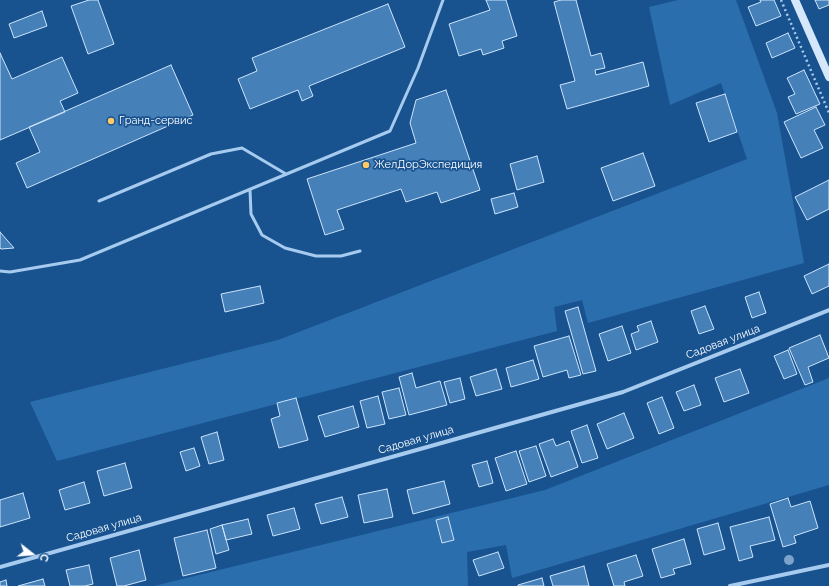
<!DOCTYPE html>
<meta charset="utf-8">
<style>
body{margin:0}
#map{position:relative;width:829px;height:586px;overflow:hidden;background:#185390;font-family:Raleway,sans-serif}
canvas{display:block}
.north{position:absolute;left:12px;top:534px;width:40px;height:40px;-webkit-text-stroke:3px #185390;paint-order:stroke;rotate:107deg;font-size:11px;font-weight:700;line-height:16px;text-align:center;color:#fff}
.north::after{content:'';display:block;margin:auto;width:14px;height:18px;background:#fff;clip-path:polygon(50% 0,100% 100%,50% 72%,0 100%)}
</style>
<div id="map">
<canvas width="829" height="586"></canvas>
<div class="north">С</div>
</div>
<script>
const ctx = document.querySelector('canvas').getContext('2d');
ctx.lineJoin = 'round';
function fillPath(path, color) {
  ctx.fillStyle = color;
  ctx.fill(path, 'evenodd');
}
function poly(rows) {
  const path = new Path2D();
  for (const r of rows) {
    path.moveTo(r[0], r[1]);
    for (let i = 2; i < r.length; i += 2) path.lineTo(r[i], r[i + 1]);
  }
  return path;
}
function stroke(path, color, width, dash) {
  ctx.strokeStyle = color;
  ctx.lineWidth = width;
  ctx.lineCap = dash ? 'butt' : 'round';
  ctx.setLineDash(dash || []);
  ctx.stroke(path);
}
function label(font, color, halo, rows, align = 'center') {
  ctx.font = font + ' Raleway,sans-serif';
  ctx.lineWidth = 3.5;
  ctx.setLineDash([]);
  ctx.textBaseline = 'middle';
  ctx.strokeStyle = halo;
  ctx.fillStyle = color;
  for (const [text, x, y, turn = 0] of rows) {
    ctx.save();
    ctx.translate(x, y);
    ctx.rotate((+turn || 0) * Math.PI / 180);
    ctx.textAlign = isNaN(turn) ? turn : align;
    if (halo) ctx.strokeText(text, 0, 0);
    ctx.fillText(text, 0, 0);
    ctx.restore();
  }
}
fillPath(poly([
 [678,0,736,0,777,113,804,263,588,323,582,300,554,307,557,331,57,461,30,402,278,340,747,159,721,83,670,105,649,7],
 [829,378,829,485,512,578,506,545,467,552,468,586,154,586,545,490]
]), '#2b6eae');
const building = poly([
 [89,0,98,0,114,44,88,54,71,6,89,0],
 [486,0,506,0,517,36,502,41,504,48,483,55,481,49,459,56,449,24,490,10,486,0],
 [561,0,576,0,591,56,601,53,605,68,595,70,596,75,643,62,649,86,567,109,560,85,575,81,554,2,561,0],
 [760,0,774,0,781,16,756,26,748,7,761,2,760,0],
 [815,0,829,0,829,5,819,9,815,0],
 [388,4,405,47,309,86,313,96,302,101,298,90,250,109,238,79,257,71,252,58,388,4],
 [42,11,47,26,14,38,9,24,42,11],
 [788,33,795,48,772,58,766,43,788,33],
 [0,53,12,79,62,57,78,93,60,101,65,112,0,140,0,53],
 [171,65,193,115,27,188,16,163,40,152,29,127,171,65],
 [804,70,820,104,796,114,788,97,795,94,787,78,804,70],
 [446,90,480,190,441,203,437,192,406,202,401,189,337,210,344,229,325,235,307,179,416,143,410,123,416,100,446,90],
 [725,94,737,132,709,142,696,103,725,94],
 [816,107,825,125,814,130,823,148,801,158,784,122,816,107],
 [643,153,655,186,613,201,601,168,643,153],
 [537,156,544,182,517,190,510,164,537,156],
 [829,180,829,209,807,220,795,197,829,180],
 [514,193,518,207,495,214,491,199,514,193],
 [0,232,14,248,1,249,0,248,0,232],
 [829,264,829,286,812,294,804,276,829,264],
 [260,286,264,303,225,312,221,294,260,286],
 [759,292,766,313,752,318,745,297,759,292],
 [705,306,714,329,699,334,691,311,705,306],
 [578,307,596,371,583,374,565,311,578,307],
 [651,321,658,342,636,350,631,334,639,331,637,326,651,321],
 [622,326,631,353,608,361,599,334,622,326],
 [820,335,829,358,808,367,813,382,805,385,789,348,820,335],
 [569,336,581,375,569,378,567,370,543,377,534,346,569,336],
 [788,350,797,374,784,379,774,356,788,350],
 [533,360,539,379,511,387,506,368,533,360],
 [496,369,502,389,476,396,470,377,496,369],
 [740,369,749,393,724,402,715,378,740,369],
 [412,373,416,388,440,381,447,405,409,415,399,377,412,373],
 [460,378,465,399,450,403,444,382,460,378],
 [694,385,701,405,684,411,676,392,694,385],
 [399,388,406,415,389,419,382,392,399,388],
 [378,396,385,424,367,428,360,401,378,396],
 [662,397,674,428,659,434,647,403,662,397],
 [296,398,308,440,279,448,271,419,280,416,277,403,296,398],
 [353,406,359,427,325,437,318,416,353,406],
 [624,413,634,438,607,449,597,424,624,413],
 [587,425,598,458,582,463,571,431,587,425],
 [217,432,224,460,209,464,201,437,217,432],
 [553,439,556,446,569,441,578,467,551,477,539,444,553,439],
 [536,446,546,476,529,482,519,451,536,446],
 [194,448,200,466,186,471,180,452,194,448],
 [516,451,527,484,506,491,495,458,516,451],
 [487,461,493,483,479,487,472,465,487,461],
 [125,463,132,488,104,496,97,471,125,463],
 [444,481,450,504,413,514,407,490,444,481],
 [84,482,90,503,65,510,59,490,84,482],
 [387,489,393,517,364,523,358,495,387,489],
 [23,493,30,518,0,527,0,500,23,493],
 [342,497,348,517,321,524,315,504,342,497],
 [788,498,791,507,810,501,818,528,794,536,796,543,783,547,770,504,788,498],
 [294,508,300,529,273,536,267,515,294,508],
 [448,517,454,540,442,543,436,520,448,517],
 [769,517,775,540,750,546,753,557,739,561,730,527,769,517],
 [248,519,252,534,226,540,222,525,248,519],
 [718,523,725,549,704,555,697,529,718,523],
 [222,525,229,550,216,554,210,529,222,525],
 [207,530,216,568,183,576,174,538,207,530],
 [684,539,691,564,673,569,675,574,661,578,652,549,684,539],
 [139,550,146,580,124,586,117,586,110,558,139,550],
 [498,552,504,568,479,576,473,560,498,552],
 [636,555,643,576,624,582,625,586,614,586,607,564,636,555],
 [89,565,93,584,85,586,70,586,66,570,89,565],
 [584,566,589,586,553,586,550,576,584,566],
 [542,578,544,586,518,586,518,585,542,578],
 [43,579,45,586,18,586,43,579],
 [6,580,7,586,0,586,0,582,6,580]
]);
fillPath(building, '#4580b9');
stroke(building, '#cce4fb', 1);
stroke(poly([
 [781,0,829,113]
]), '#a6cbef', 2.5, [2, 3]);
stroke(poly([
 [250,190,251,214,262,235,285,248,316,256,341,256,360,251],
 [99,201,211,154,242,148,286,174],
 [0,271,10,272,80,260,390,131,418,68,443,0]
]), '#a6cbef', 3);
stroke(poly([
 [0,567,623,392,829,310],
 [730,586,829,565]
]), '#a6cbef', 4);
stroke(poly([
 [795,0,829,77]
]), '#d4e7fb', 8);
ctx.fillStyle = '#7ba3cb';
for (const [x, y] of [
 [789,560]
]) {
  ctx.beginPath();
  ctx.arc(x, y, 5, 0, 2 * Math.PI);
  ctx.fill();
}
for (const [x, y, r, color] of [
 [111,121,4,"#ffc964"],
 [366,165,4,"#ffc964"]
]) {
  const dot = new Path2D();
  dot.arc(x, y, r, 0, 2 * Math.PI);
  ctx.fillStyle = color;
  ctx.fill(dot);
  stroke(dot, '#185390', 1.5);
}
label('11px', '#fff', '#185390', [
 ["Гранд-сервис",119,121],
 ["ЖелДорЭкспедиция",374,165]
], 'left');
label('11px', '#fff', '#185390', [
 ["Садовая улица",723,342,-21],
 ["Садовая улица",416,440,-16],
 ["Садовая улица",104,528,-16]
]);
</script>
